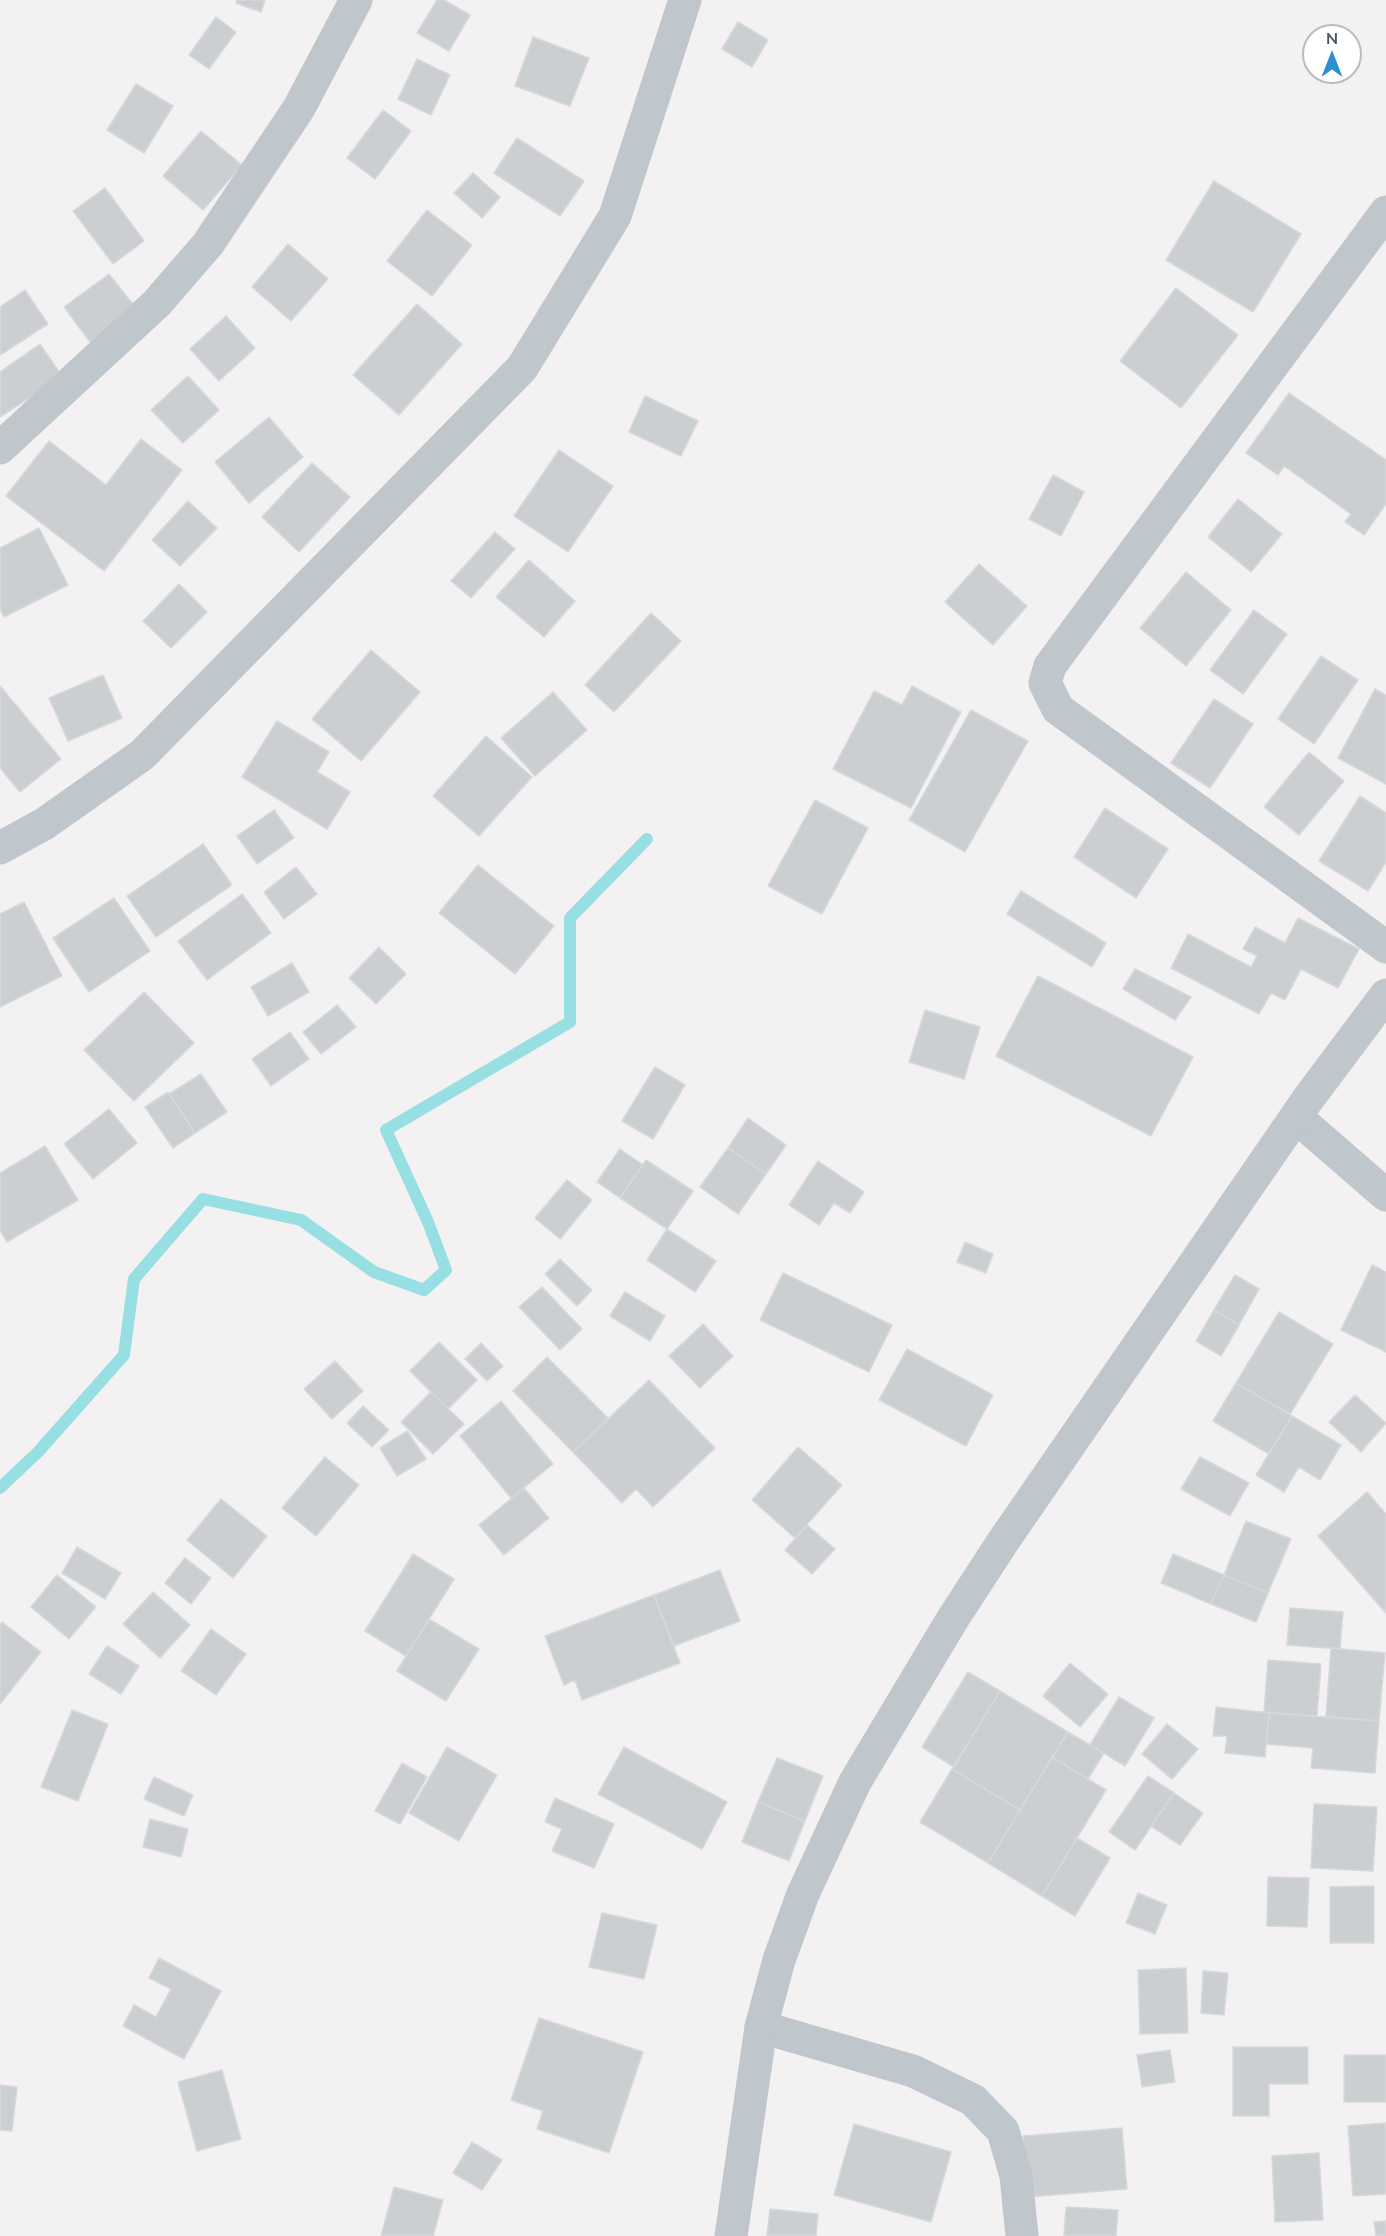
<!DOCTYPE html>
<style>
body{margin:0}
#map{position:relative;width:1386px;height:2236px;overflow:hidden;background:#f3f1f2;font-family:Mulish,sans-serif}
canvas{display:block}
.north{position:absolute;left:1302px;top:24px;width:60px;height:60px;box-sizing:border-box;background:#fff;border:2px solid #b7bcbe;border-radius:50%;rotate:0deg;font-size:16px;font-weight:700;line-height:24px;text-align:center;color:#4b575d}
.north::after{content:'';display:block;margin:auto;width:21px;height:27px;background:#2d8ed2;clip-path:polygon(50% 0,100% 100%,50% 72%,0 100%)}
</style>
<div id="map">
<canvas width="1386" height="2236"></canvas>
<div class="north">N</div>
</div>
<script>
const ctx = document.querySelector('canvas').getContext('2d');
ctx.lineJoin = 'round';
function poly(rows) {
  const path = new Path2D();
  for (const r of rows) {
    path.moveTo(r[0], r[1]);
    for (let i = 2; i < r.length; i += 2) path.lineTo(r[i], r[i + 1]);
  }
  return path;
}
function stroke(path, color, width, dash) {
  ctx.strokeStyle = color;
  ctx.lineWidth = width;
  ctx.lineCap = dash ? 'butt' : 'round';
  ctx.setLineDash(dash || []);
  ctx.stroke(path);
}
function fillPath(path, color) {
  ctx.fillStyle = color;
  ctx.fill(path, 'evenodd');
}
stroke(poly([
 [0,1488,38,1452,124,1355,134,1279,203,1199,301,1220,374,1272,424,1290,446,1270,428,1222,386,1130,570,1022,570,918,647,839]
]), '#97dfe3', 12);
const building = poly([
 [237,0,265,0,261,12,236,3,237,0],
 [437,0,444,0,470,15,449,51,417,33,437,0],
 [216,17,236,32,209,69,189,55,216,17],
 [738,22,768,40,752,67,722,49,738,22],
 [533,37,589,58,570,106,515,86,533,37],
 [417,59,450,75,431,115,398,99,417,59],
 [136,84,173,106,144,153,107,130,136,84],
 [383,110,411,131,375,179,347,158,383,110],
 [201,131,242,165,203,210,163,176,201,131],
 [517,138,584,181,560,216,494,173,517,138],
 [473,173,500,197,482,218,454,193,473,173],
 [1214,181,1301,234,1253,312,1166,260,1214,181],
 [105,188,144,241,113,264,73,211,105,188],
 [427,210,472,245,432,296,387,261,427,210],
 [288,244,328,279,291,321,252,287,288,244],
 [109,274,136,308,90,342,64,307,109,274],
 [1176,288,1238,335,1181,408,1120,361,1176,288],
 [25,290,48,324,0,355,0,307,25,290],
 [417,304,462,344,399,415,353,375,417,304],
 [226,316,255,348,219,381,190,349,226,316],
 [40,344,62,376,0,417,0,372,40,344],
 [188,376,219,410,183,443,151,410,188,376],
 [1289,393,1386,460,1386,504,1364,535,1345,522,1351,514,1284,466,1278,475,1246,453,1289,393],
 [645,396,698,421,681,456,629,432,645,396],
 [269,417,303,457,249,503,215,462,269,417],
 [141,439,182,470,104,571,6,496,49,441,106,485,141,439],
 [559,450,613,486,568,552,514,516,559,450],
 [312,463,350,497,299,552,262,517,312,463],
 [1053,475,1084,492,1061,536,1029,519,1053,475],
 [1238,499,1282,534,1251,572,1208,537,1238,499],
 [188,501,217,528,180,566,152,540,188,501],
 [39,528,68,585,4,617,0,609,0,548,39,528],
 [495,532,515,549,471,598,451,581,495,532],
 [529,560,575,601,544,637,496,597,529,560],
 [979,564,1027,606,993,645,945,602,979,564],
 [1186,572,1231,610,1186,666,1140,628,1186,572],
 [179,584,207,612,171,648,143,621,179,584],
 [1254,610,1287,634,1243,694,1210,670,1254,610],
 [651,613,681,641,614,712,585,685,651,613],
 [371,650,420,692,361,761,312,719,371,650],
 [1321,656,1358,680,1314,744,1278,719,1321,656],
 [103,675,122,718,68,741,49,698,103,675],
 [0,686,61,759,20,792,0,768,0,686],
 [912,686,961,712,911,808,833,769,874,691,902,705,912,686],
 [1375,689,1386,695,1386,784,1338,758,1375,689],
 [553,692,587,730,535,776,501,738,553,692],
 [1214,699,1253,724,1210,788,1171,763,1214,699],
 [971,710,1028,741,965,852,909,820,971,710],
 [277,721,329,752,317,772,350,792,327,829,242,777,277,721],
 [486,736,532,777,479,836,433,796,486,736],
 [1309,752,1344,781,1299,835,1264,807,1309,752],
 [1360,796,1386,813,1386,862,1368,891,1319,861,1360,796],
 [815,800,868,828,822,914,768,886,815,800],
 [1105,808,1168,849,1136,898,1074,857,1105,808],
 [274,810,294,838,257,864,237,836,274,810],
 [203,844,232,885,156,937,127,896,203,844],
 [478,865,554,926,515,974,439,913,478,865],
 [296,867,317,894,284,919,264,892,296,867],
 [1021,891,1106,943,1092,967,1007,914,1021,891],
 [242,894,271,933,207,980,178,941,242,894],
 [114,898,150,951,89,992,53,938,114,898],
 [24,902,62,976,0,1007,0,914,24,902],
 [1298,918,1359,949,1338,988,1301,969,1285,1000,1271,993,1259,1014,1171,968,1188,934,1251,967,1257,956,1243,949,1255,927,1285,943,1298,918],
 [379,947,406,974,376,1004,349,978,379,947],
 [292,963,309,992,268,1016,251,987,292,963],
 [1135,969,1191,997,1175,1020,1123,989,1135,969],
 [1038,976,1193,1057,1151,1136,996,1056,1038,976],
 [144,992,194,1043,134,1101,84,1050,144,992],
 [337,1005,356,1027,321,1054,303,1032,337,1005],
 [925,1010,980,1027,964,1079,909,1062,925,1010],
 [290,1032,309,1059,271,1086,252,1059,290,1032],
 [655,1067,685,1085,653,1139,622,1121,655,1067],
 [201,1074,227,1112,195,1133,169,1094,201,1074],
 [168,1092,195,1133,173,1148,145,1107,168,1092],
 [109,1109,137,1143,93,1179,64,1144,109,1109],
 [748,1118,786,1145,766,1174,728,1148,748,1118],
 [45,1146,78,1200,7,1242,0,1230,0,1173,45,1146],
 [728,1148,766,1174,738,1214,700,1187,728,1148],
 [620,1149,643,1165,620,1198,597,1182,620,1149],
 [646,1160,693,1191,667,1229,620,1198,646,1160],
 [818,1161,864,1192,850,1213,834,1203,819,1225,789,1205,818,1161],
 [567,1180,592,1200,560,1239,535,1218,567,1180],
 [667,1229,716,1261,695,1292,647,1260,667,1229],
 [965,1242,993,1254,986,1273,957,1262,965,1242],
 [560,1259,592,1290,577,1306,545,1274,560,1259],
 [1372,1265,1386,1272,1386,1352,1341,1330,1372,1265],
 [783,1273,892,1325,869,1372,760,1320,783,1273],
 [1235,1275,1259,1289,1239,1325,1214,1310,1235,1275],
 [542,1287,582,1329,560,1350,519,1307,542,1287],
 [625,1292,665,1316,650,1341,610,1316,625,1292],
 [1214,1310,1239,1325,1221,1356,1196,1341,1214,1310],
 [1279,1312,1333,1344,1290,1414,1236,1383,1279,1312],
 [703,1324,733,1356,700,1388,669,1356,703,1324],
 [439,1342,477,1380,448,1409,410,1371,439,1342],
 [481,1343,503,1366,487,1381,465,1359,481,1343],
 [907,1349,993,1395,966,1446,879,1400,907,1349],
 [547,1357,608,1418,573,1452,513,1391,547,1357],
 [335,1361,363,1391,332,1419,304,1389,335,1361],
 [649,1380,715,1448,653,1507,636,1489,622,1503,573,1452,649,1380],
 [1236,1383,1292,1416,1269,1454,1213,1421,1236,1383],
 [431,1392,464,1424,433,1454,401,1422,431,1392],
 [1355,1395,1386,1423,1361,1452,1329,1422,1355,1395],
 [501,1401,553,1464,511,1498,460,1436,501,1401],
 [363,1406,389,1430,372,1447,347,1423,363,1406],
 [1292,1416,1341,1445,1320,1480,1299,1467,1284,1492,1256,1475,1292,1416],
 [407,1431,426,1459,397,1476,380,1448,407,1431],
 [798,1447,842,1485,795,1538,752,1500,798,1447],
 [325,1457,359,1485,316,1536,282,1508,325,1457],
 [1200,1457,1249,1483,1230,1516,1181,1489,1200,1457],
 [524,1488,549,1518,504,1555,479,1525,524,1488],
 [1367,1492,1386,1514,1386,1613,1318,1536,1367,1492],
 [221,1499,267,1536,233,1578,187,1540,221,1499],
 [1246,1521,1291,1539,1268,1593,1224,1575,1246,1521],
 [807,1525,835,1549,812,1574,785,1550,807,1525],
 [77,1547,121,1573,105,1599,62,1573,77,1547],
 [413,1554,454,1579,406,1656,365,1631,413,1554],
 [1173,1554,1224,1575,1211,1604,1161,1583,1173,1554],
 [185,1558,211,1578,191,1604,165,1583,185,1558],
 [720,1570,740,1621,674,1646,654,1595,720,1570],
 [57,1575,96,1607,69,1639,31,1607,57,1575],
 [1224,1575,1268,1593,1256,1622,1211,1604,1224,1575],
 [153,1592,190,1625,160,1658,123,1624,153,1592],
 [654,1595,680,1663,582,1700,575,1680,564,1685,545,1636,654,1595],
 [1290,1608,1343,1612,1340,1649,1287,1645,1290,1608],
 [429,1619,479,1649,446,1701,397,1671,429,1619],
 [2,1622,41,1652,0,1704,0,1624,2,1622],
 [211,1629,246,1654,216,1695,181,1671,211,1629],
 [107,1646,139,1666,121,1694,89,1674,107,1646],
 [1331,1648,1385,1653,1379,1721,1326,1716,1331,1648],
 [1268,1660,1321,1664,1317,1716,1264,1712,1268,1660],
 [1070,1663,1108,1694,1080,1727,1043,1696,1070,1663],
 [968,1672,1000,1691,954,1767,922,1747,968,1672],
 [1000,1691,1068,1732,1020,1810,952,1769,1000,1691],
 [1119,1697,1154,1718,1125,1766,1090,1745,1119,1697],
 [1216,1707,1269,1713,1265,1757,1225,1753,1227,1736,1213,1736,1216,1707],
 [72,1710,108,1724,78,1801,41,1787,72,1710],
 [1269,1713,1379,1721,1375,1773,1311,1768,1313,1748,1266,1744,1269,1713],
 [1167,1724,1198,1749,1172,1779,1142,1754,1167,1724],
 [1068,1732,1104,1753,1088,1779,1052,1757,1068,1732],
 [447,1747,497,1775,459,1841,409,1813,447,1747],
 [624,1747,727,1802,702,1849,598,1794,624,1747],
 [1052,1757,1106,1790,1042,1896,988,1863,1052,1757],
 [777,1758,823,1776,805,1821,758,1802,777,1758],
 [402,1763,427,1777,400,1824,375,1811,402,1763],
 [952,1769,1020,1810,988,1863,920,1822,952,1769],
 [1148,1776,1174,1793,1135,1850,1109,1832,1148,1776],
 [154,1777,193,1795,184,1816,144,1799,154,1777],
 [1174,1793,1203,1813,1180,1845,1151,1826,1174,1793],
 [555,1798,614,1824,594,1868,552,1851,562,1829,545,1822,555,1798],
 [758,1802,805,1821,789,1861,742,1842,758,1802],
 [1314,1804,1377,1807,1373,1871,1311,1868,1314,1804],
 [150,1819,188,1829,181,1857,143,1847,150,1819],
 [1077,1838,1110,1858,1075,1916,1042,1896,1077,1838],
 [1268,1877,1309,1878,1307,1927,1267,1926,1268,1877],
 [1374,1886,1374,1943,1330,1943,1330,1887,1374,1886],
 [1138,1893,1167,1905,1155,1934,1126,1923,1138,1893],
 [602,1913,657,1925,644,1979,589,1967,602,1913],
 [159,1958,221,1991,184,2059,123,2026,134,2005,156,2017,171,1989,149,1978,159,1958],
 [1186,1968,1188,2033,1140,2034,1138,1970,1186,1968],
 [1203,1971,1228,1973,1224,2015,1201,2013,1203,1971],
 [539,2018,643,2052,609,2153,537,2129,543,2111,511,2100,539,2018],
 [1233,2047,1308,2047,1308,2084,1269,2084,1269,2116,1233,2116,1233,2047],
 [1170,2050,1175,2082,1142,2087,1137,2055,1170,2050],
 [1344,2055,1386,2055,1386,2102,1344,2102,1344,2055],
 [222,2070,241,2139,197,2151,178,2082,222,2070],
 [0,2085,17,2087,12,2131,0,2130,0,2085],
 [1386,2123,1386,2194,1353,2196,1348,2126,1386,2123],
 [854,2124,951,2152,931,2222,834,2195,854,2124],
 [1122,2128,1127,2189,1028,2197,1023,2136,1122,2128],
 [472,2142,502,2160,482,2190,453,2173,472,2142],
 [1319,2153,1323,2220,1275,2222,1272,2156,1319,2153],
 [394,2187,443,2200,433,2236,381,2236,394,2187],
 [1066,2207,1118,2210,1116,2236,1064,2236,1066,2207],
 [770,2209,818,2214,816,2236,767,2236,770,2209],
 [1386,2221,1386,2236,1376,2236,1374,2222,1386,2221]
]);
fillPath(building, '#cccfd2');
stroke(building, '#d6d9dc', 1.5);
stroke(poly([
 [1386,212,1050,666,1045,683,1058,709,1386,947],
 [0,448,157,303,208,244,299,108,356,0],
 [0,848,44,824,142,755,522,368,615,216,685,0],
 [1296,1117,1386,1195],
 [761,2027,913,2071,973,2100,1003,2131,1016,2176,1022,2236]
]), '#bfc7cc', 33);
stroke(poly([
 [731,2236,761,2027,779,1960,803,1894,855,1782,952,1620,1002,1543,1308,1099,1386,995]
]), '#bfc7cc', 33);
</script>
